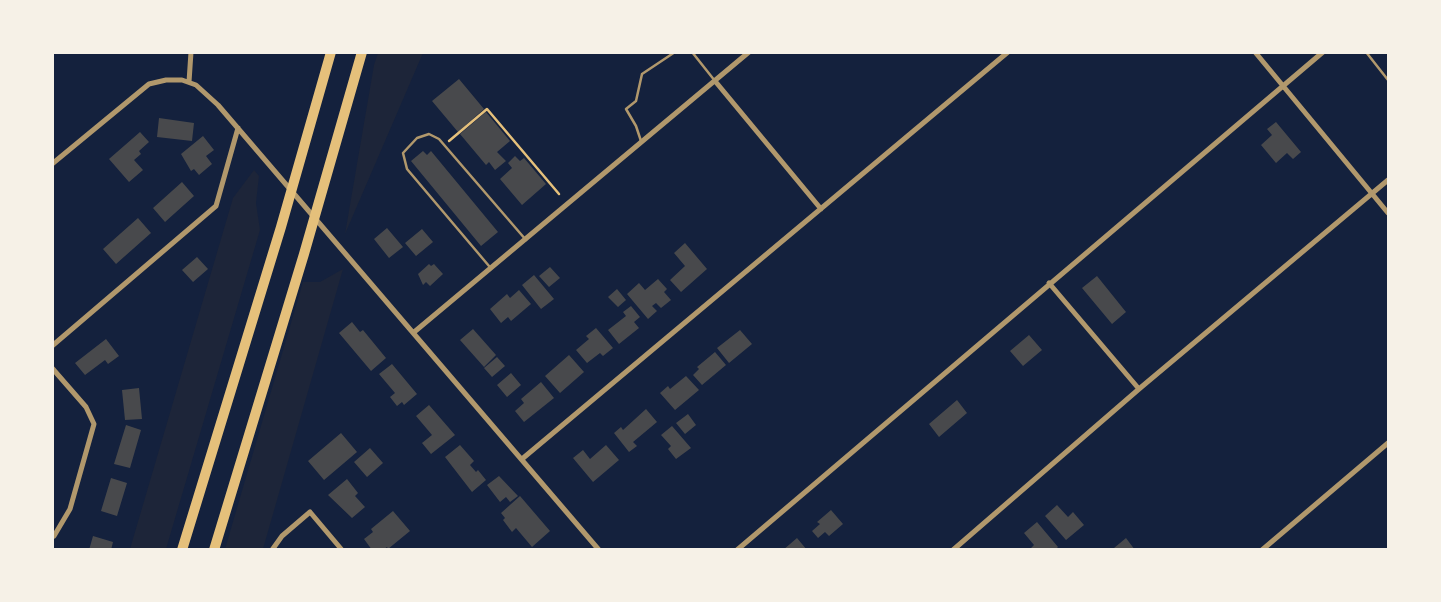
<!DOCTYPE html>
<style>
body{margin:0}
#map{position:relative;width:1441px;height:602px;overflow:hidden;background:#14213d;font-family:Overpass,sans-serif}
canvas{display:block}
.frame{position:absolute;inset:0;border:54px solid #f6f1e7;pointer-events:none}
</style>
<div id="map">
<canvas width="1441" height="602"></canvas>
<div class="frame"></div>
</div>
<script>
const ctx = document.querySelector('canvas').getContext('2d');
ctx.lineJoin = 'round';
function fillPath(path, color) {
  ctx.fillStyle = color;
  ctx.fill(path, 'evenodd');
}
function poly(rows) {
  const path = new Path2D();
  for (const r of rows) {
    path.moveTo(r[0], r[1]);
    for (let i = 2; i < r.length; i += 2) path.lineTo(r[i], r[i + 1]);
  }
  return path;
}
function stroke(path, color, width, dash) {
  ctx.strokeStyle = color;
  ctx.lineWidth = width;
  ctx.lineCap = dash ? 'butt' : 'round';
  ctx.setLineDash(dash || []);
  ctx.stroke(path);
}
fillPath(poly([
 [378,53,423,53,345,234,374,65],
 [254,170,259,176,256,203,260,230,166,549,130,549,233,198],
 [343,269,263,549,225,549,303,282,320,282]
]), '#1d2539');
fillPath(poly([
 [459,79,484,109,458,132,432,101],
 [486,112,510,141,497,152,506,161,495,170,489,162,486,165,460,134],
 [159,118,194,123,192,141,157,137],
 [1276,122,1301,152,1293,159,1287,153,1276,163,1261,145,1272,135,1267,129],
 [140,132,149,142,139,151,141,154,134,160,143,170,129,182,109,159],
 [203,136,214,150,206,156,212,164,199,175,194,169,191,171,181,154],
 [423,151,427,155,431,151,498,232,481,246,411,161],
 [515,156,520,161,524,158,546,184,522,205,500,179,512,168,508,163],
 [182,182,194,196,165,222,153,208],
 [138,218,151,233,116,264,103,249],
 [387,228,403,247,389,258,374,239],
 [422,229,433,242,416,256,405,243],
 [685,243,707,269,681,292,670,280,685,266,674,253],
 [197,257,208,269,193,282,182,270],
 [429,264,431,266,434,264,443,274,430,286,426,282,423,285,418,274],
 [550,267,560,278,549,287,539,276],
 [534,275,554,299,541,309,522,285],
 [1097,276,1126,312,1112,324,1082,288],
 [658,279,667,289,664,292,671,300,661,308,656,303,652,306,657,311,648,319,627,294,639,283,645,290],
 [617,289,626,300,618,307,608,297],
 [519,290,531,304,511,321,508,317,501,323,490,309,507,294,510,298],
 [631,306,640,317,634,322,639,328,619,344,608,330,626,316,623,312],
 [352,322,360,332,363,330,386,358,371,371,339,333],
 [596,328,613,348,603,356,600,353,587,363,576,350,589,339,586,336],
 [473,329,496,355,484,367,460,340],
 [740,330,752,344,729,363,717,348],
 [1029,335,1042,350,1023,366,1010,351],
 [106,339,119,356,108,364,105,360,85,375,75,363],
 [715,352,726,365,702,385,693,375,699,369,697,367],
 [569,355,584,372,560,393,545,376],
 [497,357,505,366,492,377,484,368],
 [392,364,417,394,404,405,402,402,397,406,390,397,395,393,379,374],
 [511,373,521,385,507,397,497,385],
 [686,376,699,390,675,410,660,393,668,386,670,389],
 [541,382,554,398,524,422,515,411,524,403,521,399],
 [139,388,142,419,125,420,122,390],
 [957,400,967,413,939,437,929,424],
 [429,405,455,435,431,454,422,443,432,435,416,416],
 [646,409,657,422,633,442,637,446,629,452,614,433,621,427,623,430],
 [688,414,696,425,685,434,676,423],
 [126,425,141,430,130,468,114,464],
 [672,426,691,448,676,459,668,449,671,446,661,435],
 [341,433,357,452,324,480,308,461],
 [460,445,474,461,470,465,476,472,478,470,486,480,472,492,445,457],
 [606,445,619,460,593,482,573,458,583,450,590,459],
 [370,448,383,463,367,477,354,462],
 [499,476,518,496,510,502,506,497,500,502,487,485],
 [111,478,127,483,117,516,101,511],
 [347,479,358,493,355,496,365,507,352,518,328,495],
 [520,496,550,531,532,547,516,528,512,532,503,520,505,518,501,513],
 [1057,505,1068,517,1073,512,1084,525,1066,540,1045,516],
 [831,510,843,524,829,536,825,532,818,538,812,531,820,524,817,522],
 [393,511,410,531,388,549,387,547,383,550,372,550,364,539,373,532,371,529],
 [1037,522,1058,547,1055,550,1029,550,1034,545,1024,533],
 [93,536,113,542,111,550,89,550],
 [797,538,807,550,783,550],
 [1126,538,1135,550,1115,550,1114,548]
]), '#48494c');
stroke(poly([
 [449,141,487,109,559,194]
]), '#e5c07b', 2.5);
stroke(poly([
 [692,52,715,81],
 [1366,52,1388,80],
 [641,141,636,126,626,109,636,101,642,74,675,52],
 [489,266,407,169,403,153,417,138,429,134,439,139,526,240]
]), '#b1986c', 2.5);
stroke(poly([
 [1255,52,1388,213],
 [715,81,821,209],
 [189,82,191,52],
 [52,164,149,84,166,80,182,80,196,85,218,105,599,550],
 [1049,283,1139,389],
 [413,333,749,52],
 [52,346,216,206,238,128],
 [52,368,86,407,94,424,70,509,54,536],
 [522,459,1008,52],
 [272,550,282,536,310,512,342,550],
 [737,550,1323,52],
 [953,550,1139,389,1388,180],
 [1262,550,1388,443]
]), '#b1986c', 5);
stroke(poly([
 [182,550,281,227,331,52],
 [214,550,304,254,362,52]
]), '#e5c07b', 10);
</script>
